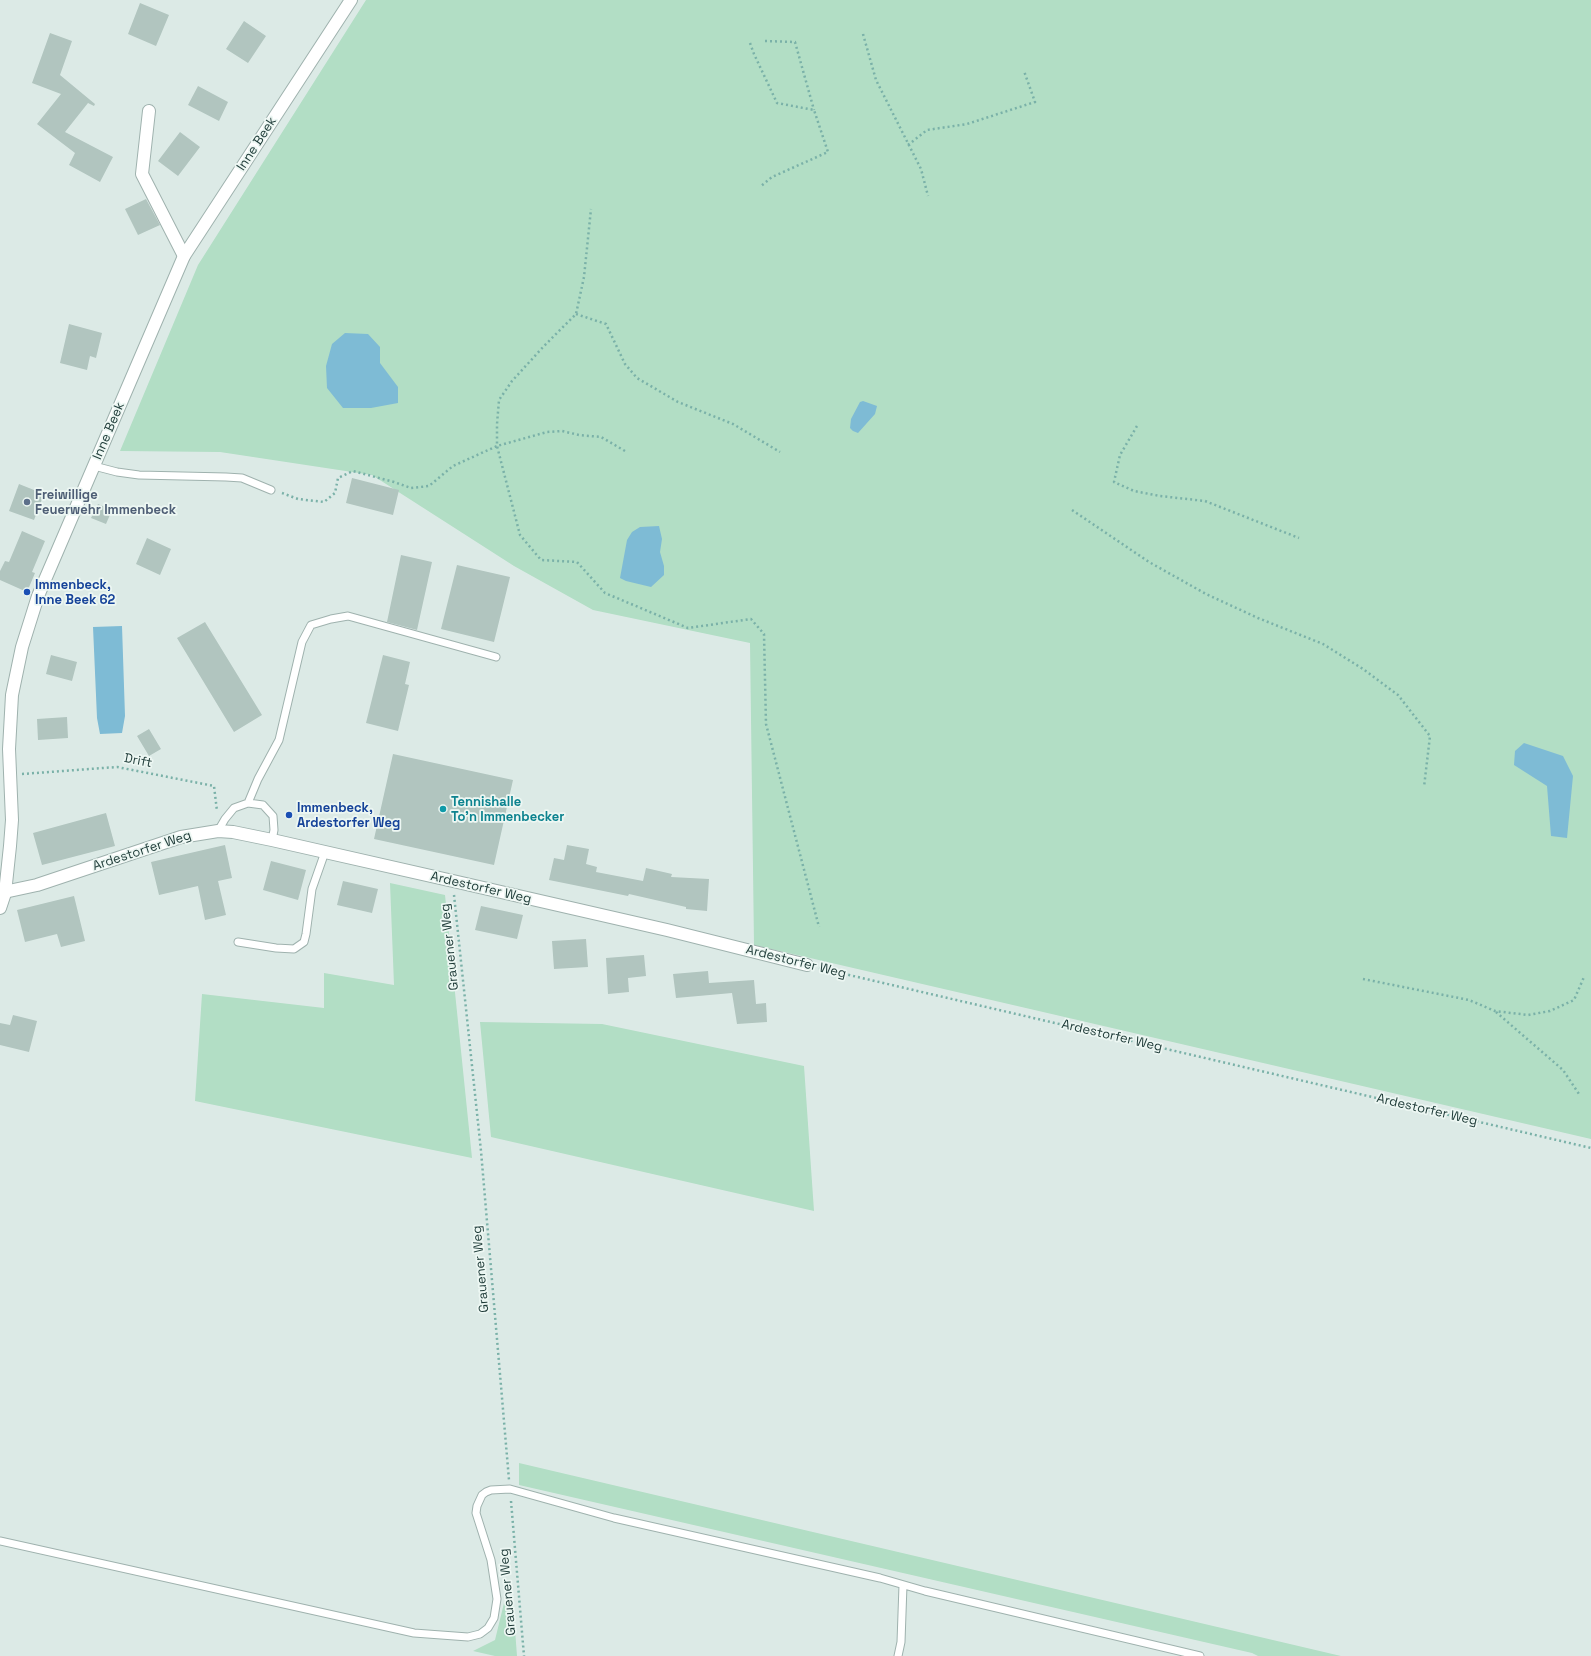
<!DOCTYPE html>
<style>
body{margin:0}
canvas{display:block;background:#dceae6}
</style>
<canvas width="1591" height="1656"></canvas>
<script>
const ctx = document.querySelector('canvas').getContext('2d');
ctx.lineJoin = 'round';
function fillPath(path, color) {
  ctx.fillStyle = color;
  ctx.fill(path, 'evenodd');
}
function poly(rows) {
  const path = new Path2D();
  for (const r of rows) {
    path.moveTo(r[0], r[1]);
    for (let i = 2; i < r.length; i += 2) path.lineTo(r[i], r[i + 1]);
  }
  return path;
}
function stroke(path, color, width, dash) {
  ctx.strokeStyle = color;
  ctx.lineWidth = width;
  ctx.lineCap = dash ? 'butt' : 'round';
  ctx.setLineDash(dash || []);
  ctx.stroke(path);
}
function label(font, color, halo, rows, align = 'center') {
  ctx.font = font + ' "Space Grotesk",sans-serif';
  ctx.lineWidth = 3.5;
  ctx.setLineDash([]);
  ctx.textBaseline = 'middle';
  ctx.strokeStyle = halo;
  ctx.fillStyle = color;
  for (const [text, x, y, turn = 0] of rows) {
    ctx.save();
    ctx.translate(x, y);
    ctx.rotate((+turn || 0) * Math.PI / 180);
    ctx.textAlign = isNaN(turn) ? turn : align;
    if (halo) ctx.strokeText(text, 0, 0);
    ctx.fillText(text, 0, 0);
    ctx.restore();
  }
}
fillPath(poly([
 [366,0,1591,0,1591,1139,754,945,750,643,593,610,514,566,372,475,220,452,120,451,198,265],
 [390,883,445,895,472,1158,195,1101,202,994,324,1008,324,973,394,985],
 [480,1022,602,1024,804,1066,814,1211,491,1137],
 [519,1463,1341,1656,1258,1656,1252,1653,519,1485],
 [504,1603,513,1603,517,1656,495,1656,473,1651,495,1640]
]), '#b2dec5');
fillPath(poly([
 [345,333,368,334,380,347,380,363,398,387,398,403,371,408,343,408,327,388,326,366,332,344],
 [863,401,877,406,875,414,858,433,853,431,850,428,851,419,860,402],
 [659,526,662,539,660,552,664,566,664,575,651,587,626,581,620,578,627,540,632,532,640,527],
 [122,626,125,716,122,733,100,734,97,718,93,627],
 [1524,743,1563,756,1573,776,1567,838,1551,836,1547,786,1514,765,1515,751]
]), '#7ebbd5');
fillPath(poly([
 [140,3,169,15,156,46,128,34],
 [244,21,266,36,248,63,226,49],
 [50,33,72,41,60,75,95,104,94,106,88,103,65,132,113,157,100,182,69,165,75,153,37,124,61,94,32,83],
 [198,86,228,102,219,121,188,105],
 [180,132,200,147,178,176,158,161],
 [146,199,160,225,138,235,125,209],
 [69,324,102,333,96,358,90,356,87,370,60,363],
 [352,478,399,490,393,515,346,503],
 [19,484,44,494,34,520,9,511],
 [98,504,112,510,106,524,91,518],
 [22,531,45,541,32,572,35,573,27,592,0,580,0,571,5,561,9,562],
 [147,538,171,549,160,575,136,564],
 [401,555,432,562,417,630,387,622],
 [457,565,510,577,494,642,441,629],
 [205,622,262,715,234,732,177,638],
 [51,655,77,662,72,681,46,674],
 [383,655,410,662,405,684,409,685,398,731,366,723],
 [67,717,68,738,38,740,37,719],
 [149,729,161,749,149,756,137,736],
 [393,754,513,780,494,865,374,839],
 [106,813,115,846,42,865,33,833],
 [225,845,232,878,218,881,226,915,205,920,198,886,159,895,151,862],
 [567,845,589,849,586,864,597,867,596,872,643,881,646,868,672,874,671,877,709,879,707,911,686,909,686,907,629,894,628,896,549,880,554,858,564,860],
 [271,861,306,870,298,900,263,890],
 [343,881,378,889,372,913,337,905],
 [74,896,85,941,61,947,57,934,25,942,17,910],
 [481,906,523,915,517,939,475,930],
 [586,939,588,967,554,969,552,941],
 [644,955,646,976,628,978,629,992,608,994,606,958],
 [708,971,709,983,754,980,756,1004,766,1003,767,1022,737,1024,732,993,676,998,673,974],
 [13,1015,37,1021,29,1052,0,1045,0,1023,10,1025]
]), '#b1c5bf');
const service = poly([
 [94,466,117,472,139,475,226,477,242,478,271,490],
 [248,803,258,779,279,740,302,642,311,625,331,619,348,616,496,657],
 [218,831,225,819,234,808,248,803,263,805,273,816,274,830,272,840],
 [238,942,276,948,294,949,304,942,306,934,312,889,325,852],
 [0,1541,414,1633,468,1637,480,1634,488,1628,494,1618,497,1599,491,1560,476,1513,477,1506,482,1495,486,1492,491,1490,510,1489,614,1518,880,1578,925,1591,1200,1656],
 [898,1656,901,1642,903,1585]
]);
const minor = poly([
 [149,111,142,174,184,256],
 [0,893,37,885,181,837,218,831,233,832,272,840,453,881,667,930,807,965]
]);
const tertiary = poly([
 [0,908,5,893,10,846,12,820,9,749,12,695,22,647,38,596,184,256,351,0]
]);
stroke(service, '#9fb2ae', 9);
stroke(minor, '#9fb2ae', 14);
stroke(tertiary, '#9fb2ae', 14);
stroke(poly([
 [863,34,876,80,921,169,928,196],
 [765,41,795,42,814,110],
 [750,43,754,54,777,103,814,110,828,152,772,177,761,186],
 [908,145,927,130,967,124,1035,102,1024,71],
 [576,314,606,324,625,364,637,378,678,402,733,424,780,452],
 [1137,426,1120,455,1114,482,1134,491,1160,496,1205,501,1299,538],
 [625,451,601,437,579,435,562,431,547,432,497,446,520,535,541,560,577,562,605,593,688,628,751,619,764,634,766,724,819,927],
 [282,493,298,499,324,502,335,493,338,478,353,471,394,482,411,488,429,486,453,466,497,446,497,424,499,400,512,381,544,346,576,314,584,277,591,209],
 [1072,510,1149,562,1206,594,1258,618,1323,644,1363,669,1398,695,1430,736,1424,787],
 [22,774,117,767,214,786,217,811],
 [454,895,481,1151,509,1480],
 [819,968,1591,1148],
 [1363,979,1469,1000,1495,1011,1528,1015,1550,1011,1574,1000,1584,977],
 [1496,1012,1563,1070,1579,1094],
 [511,1501,524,1656]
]), '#7ab1a8', 2.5, [2, 3]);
stroke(service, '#fff', 7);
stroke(minor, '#fff', 12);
stroke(tertiary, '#fff', 12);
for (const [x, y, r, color] of [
 [27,502,4,"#5c6f8a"],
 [27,592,4,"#1a4fb4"],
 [443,809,4,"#0f9aa8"],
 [289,815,4,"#1a4fb4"]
]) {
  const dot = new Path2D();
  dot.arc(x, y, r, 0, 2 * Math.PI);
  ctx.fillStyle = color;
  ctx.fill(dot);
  stroke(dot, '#edf7f3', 1.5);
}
label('13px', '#1d3a37', '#edf7f3', [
 ["Inne Beek",257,144,-57],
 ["Inne Beek",109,431,-67],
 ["Drift",138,761,11],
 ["Ardestorfer Weg",142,851,-18],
 ["Ardestorfer Weg",481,888,13],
 ["Grauener Weg",450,947,-96],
 ["Ardestorfer Weg",796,962,14],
 ["Ardestorfer Weg",1112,1036,13],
 ["Ardestorfer Weg",1427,1110,13],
 ["Grauener Weg",481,1269,-95],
 ["Grauener Weg",508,1592,-95]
]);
label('bold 13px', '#4e5e75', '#edf7f3', [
 ["Freiwillige",35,495],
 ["Feuerwehr Immenbeck",35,510]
], 'left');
label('bold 13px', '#164399', '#edf7f3', [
 ["Immenbeck,",35,585],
 ["Inne Beek 62",35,600],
 ["Immenbeck,",297,808],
 ["Ardestorfer Weg",297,823]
], 'left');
label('bold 13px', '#0d838f', '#edf7f3', [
 ["Tennishalle",451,802],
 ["To'n Immenbecker",451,817]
], 'left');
</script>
